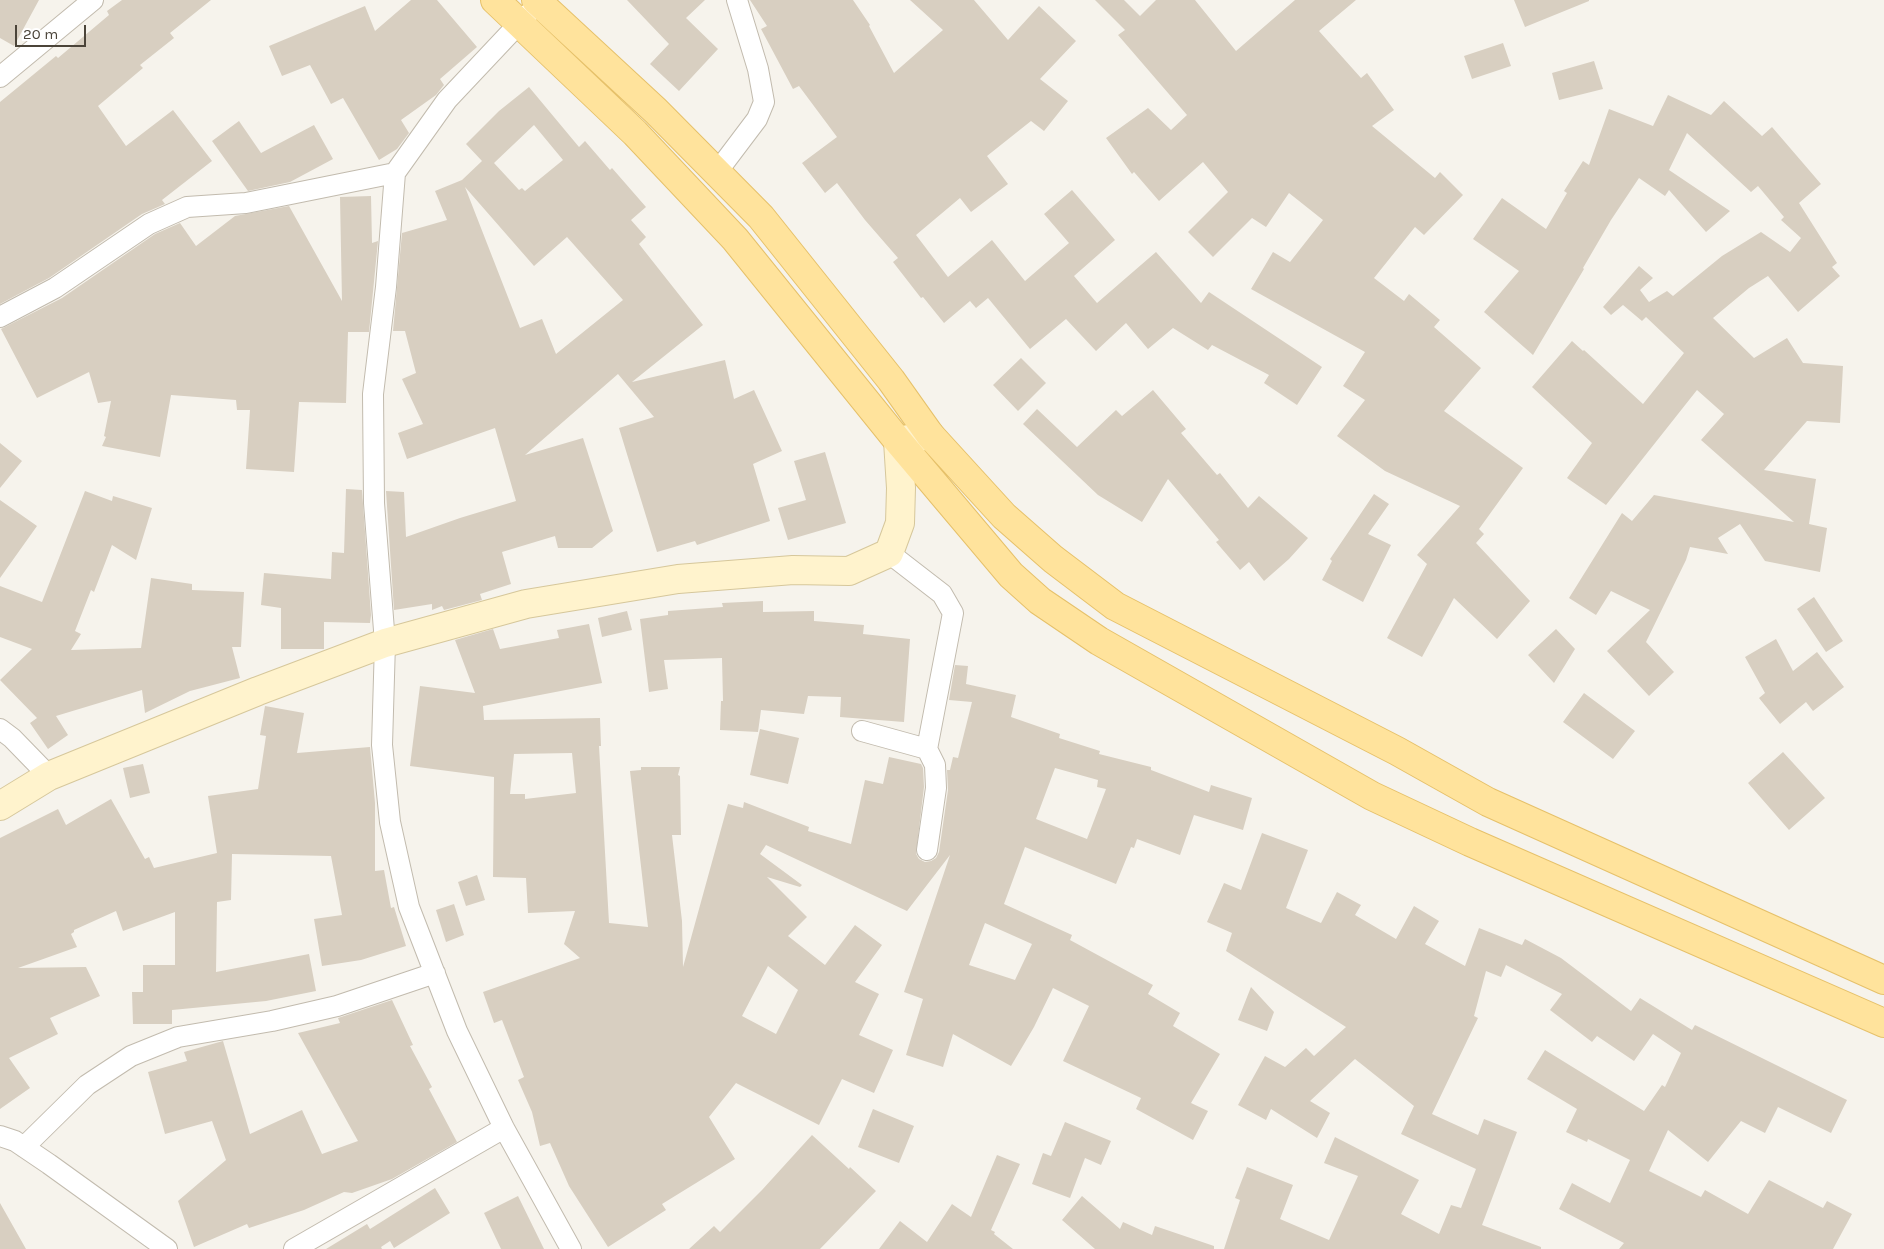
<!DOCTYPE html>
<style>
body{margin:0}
#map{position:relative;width:1884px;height:1249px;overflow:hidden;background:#f6f3ec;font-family:Karla,sans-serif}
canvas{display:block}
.scale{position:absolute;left:15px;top:25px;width:71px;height:22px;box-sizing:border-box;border:2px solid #4b4439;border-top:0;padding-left:6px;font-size:15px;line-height:18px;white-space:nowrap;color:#4b4439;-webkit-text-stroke:4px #fff;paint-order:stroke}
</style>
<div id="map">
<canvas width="1884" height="1249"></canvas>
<div class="scale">20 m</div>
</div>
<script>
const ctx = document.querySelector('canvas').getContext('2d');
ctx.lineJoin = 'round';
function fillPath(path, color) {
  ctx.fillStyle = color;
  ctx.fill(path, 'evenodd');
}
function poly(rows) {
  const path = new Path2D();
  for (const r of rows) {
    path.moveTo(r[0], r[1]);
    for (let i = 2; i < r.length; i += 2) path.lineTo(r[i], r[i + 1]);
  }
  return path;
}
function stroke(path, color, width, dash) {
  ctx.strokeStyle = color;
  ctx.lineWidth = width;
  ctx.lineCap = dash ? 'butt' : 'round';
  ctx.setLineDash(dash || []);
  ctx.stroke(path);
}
fillPath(poly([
 [0,0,39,0,14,46,0,38],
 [122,0,211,0,170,33,174,38,140,65,143,68,98,106,126,146,173,110,212,161,162,200,165,204,142,214,49,278,0,304,0,102,56,56,58,58,109,15,107,11],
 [411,0,437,0,477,47,440,79,444,85,436,95,401,120,409,133,397,149,379,160,343,98,331,104,310,65,282,76,269,46,365,6,375,31],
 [627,0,705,0,686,18,718,49,679,91,650,64,669,44],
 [750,0,853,0,870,25,869,26,894,73,943,30,910,0,974,0,1008,40,1039,6,1076,41,1040,79,1068,101,1044,131,1031,121,987,156,1008,184,971,212,960,198,916,235,948,277,992,240,1025,281,1069,243,1044,214,1072,190,1115,240,1074,276,1097,303,1156,252,1201,303,1209,292,1322,367,1297,405,1264,383,1269,375,1212,345,1208,350,1173,328,1148,349,1126,323,1096,351,1066,319,1030,349,988,298,976,308,970,301,944,323,923,297,921,298,893,262,898,258,865,220,837,183,825,193,802,163,837,137,799,86,793,89,761,29,767,26],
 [1095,0,1124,0,1140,16,1156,0,1195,0,1236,51,1295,0,1356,0,1319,31,1361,78,1367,73,1394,110,1372,126,1435,178,1440,172,1463,195,1424,235,1415,227,1374,278,1404,301,1409,294,1440,320,1434,327,1481,368,1444,411,1523,468,1479,529,1484,534,1476,543,1530,601,1497,639,1454,598,1422,657,1387,638,1427,564,1417,555,1460,506,1385,471,1337,436,1365,400,1343,386,1365,352,1251,289,1273,252,1290,262,1323,220,1289,193,1266,227,1252,218,1213,257,1188,232,1228,192,1203,162,1159,201,1134,172,1132,174,1106,138,1148,108,1171,130,1187,115,1118,35,1125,30],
 [1514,0,1589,0,1589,1,1525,27],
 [1503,43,1511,66,1472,79,1464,56],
 [1594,61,1603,89,1559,100,1552,73],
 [529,87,579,147,585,141,610,170,612,168,646,207,631,220,646,237,639,244,703,325,632,382,725,360,734,399,754,390,782,451,753,464,770,521,697,545,695,541,657,552,619,428,654,417,618,374,525,455,583,438,613,531,592,548,558,548,555,536,502,552,511,584,480,594,482,600,444,610,442,606,432,610,432,604,394,610,386,491,404,492,406,537,460,518,516,501,495,428,407,459,398,433,423,424,402,379,416,373,405,331,393,331,402,233,447,220,435,191,462,180,482,161,466,144,499,111],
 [534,125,563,160,525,191,522,188,519,190,494,163],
 [465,187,534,266,567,237,623,300,556,354,542,319,520,328],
 [1668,95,1711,115,1724,101,1762,136,1772,127,1821,184,1799,203,1837,263,1832,267,1840,276,1798,312,1768,276,1749,288,1713,318,1754,358,1787,338,1803,363,1843,366,1840,423,1807,421,1764,470,1816,479,1809,524,1827,528,1820,572,1765,561,1740,524,1718,538,1728,554,1690,547,1686,560,1646,642,1674,672,1649,696,1607,651,1650,610,1611,591,1596,615,1569,598,1622,513,1632,521,1654,495,1794,522,1701,440,1724,414,1697,390,1606,505,1567,478,1592,443,1532,387,1572,341,1583,351,1584,350,1643,404,1684,353,1646,317,1642,321,1623,305,1611,315,1603,307,1639,266,1653,278,1640,290,1649,302,1667,291,1673,296,1722,256,1761,232,1790,252,1801,238,1781,220,1784,217,1758,186,1751,192,1687,133,1669,170,1730,211,1706,232,1669,190,1665,196,1639,178,1611,220,1583,268,1584,269,1533,355,1484,312,1519,271,1473,239,1502,198,1546,229,1567,193,1564,191,1583,161,1589,165,1609,109,1653,126],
 [239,121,261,153,314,125,333,159,290,182,248,191,212,141],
 [371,196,372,243,378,241,369,332,348,332,346,403,299,402,294,472,246,469,250,410,237,410,236,400,171,395,160,457,102,446,106,437,104,436,111,401,98,403,89,372,37,398,1,329,62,298,155,234,180,223,196,246,235,216,289,206,342,301,340,197],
 [1021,358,1046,383,1018,411,993,385],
 [1153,390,1186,429,1181,433,1217,475,1220,473,1248,508,1259,496,1308,538,1289,559,1264,581,1249,562,1240,570,1216,542,1219,540,1168,479,1142,522,1098,495,1023,424,1037,409,1077,447,1116,410,1122,416],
 [0,443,22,461,0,488],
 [825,452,846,523,788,540,778,508,806,500,794,461],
 [346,489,362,490,371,615,370,623,324,622,324,649,281,649,281,608,261,605,264,573,331,579,332,552,344,553],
 [85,491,112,501,113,496,152,508,136,560,112,545,94,592,91,590,75,631,81,634,71,650,141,648,151,578,192,584,192,590,244,592,241,647,232,647,240,678,190,691,145,713,142,690,56,716,68,735,48,749,30,723,37,718,0,680,32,649,0,637,0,586,42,602],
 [1374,494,1389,504,1368,534,1391,545,1363,602,1322,580,1332,561,1330,559],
 [0,500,37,526,0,578],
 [1814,597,1843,641,1826,652,1797,609],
 [763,601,763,612,814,611,814,621,864,625,863,634,910,639,904,722,840,717,841,697,808,696,804,714,761,710,758,732,720,730,721,701,723,701,722,658,664,660,668,689,649,692,640,619,668,615,668,611,723,607,722,603],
 [627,611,632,630,602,637,598,618],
 [589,624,602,683,483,706,484,720,600,718,601,746,599,746,609,923,648,927,630,771,641,770,641,767,680,767,678,775,680,776,681,835,672,835,682,921,683,967,728,804,743,808,744,802,809,827,808,831,851,844,865,780,883,784,889,757,921,764,923,768,924,787,916,854,919,859,925,862,931,861,936,858,939,852,948,790,947,770,950,770,953,757,958,758,972,702,949,700,955,665,968,666,966,684,1016,695,1011,717,1060,734,1059,738,1100,751,1099,754,1151,767,1151,770,1209,792,1211,785,1252,798,1243,830,1194,815,1180,855,1137,839,1134,848,1131,847,1116,884,1025,847,1004,904,1072,935,1070,940,1153,985,1148,994,1180,1013,1173,1026,1220,1054,1191,1103,1208,1111,1193,1140,1136,1109,1141,1098,1063,1061,1089,1006,1053,988,1034,1027,1011,1066,953,1034,943,1067,906,1055,923,999,904,992,950,855,907,911,766,845,760,854,802,885,800,887,767,877,807,917,788,936,825,965,855,925,882,945,855,982,879,994,859,1035,893,1050,874,1093,842,1079,819,1125,736,1083,709,1117,735,1159,662,1204,666,1210,608,1247,569,1186,550,1143,540,1146,532,1112,518,1080,524,1077,502,1020,494,1023,483,992,580,958,564,944,575,911,528,913,526,878,493,877,494,777,410,766,420,686,475,693,455,640,493,629,500,649,559,638,557,630],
 [572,753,576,793,525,799,525,794,510,794,514,754],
 [1055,768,1098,780,1097,787,1106,789,1087,839,1036,819],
 [985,923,1032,944,1015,980,969,965],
 [768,966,798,990,776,1034,742,1016],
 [1556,629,1575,649,1554,683,1528,655],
 [1776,639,1793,671,1817,652,1844,687,1813,711,1806,702,1780,724,1759,698,1765,693,1745,657],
 [1584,693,1635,731,1613,759,1563,722],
 [265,706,304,713,297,753,370,747,375,803,375,871,384,870,391,908,394,907,406,946,361,960,322,966,314,919,342,915,331,856,232,854,231,900,217,902,216,972,309,954,316,991,266,1001,172,1010,172,1024,133,1024,132,992,143,992,143,965,175,965,175,912,123,931,116,911,74,930,74,932,71,934,77,947,18,968,86,967,100,996,50,1018,58,1034,9,1058,30,1088,0,1109,0,838,58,809,66,825,111,799,145,859,149,857,154,868,217,853,208,796,258,789,266,736,260,735],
 [760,729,799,738,788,784,750,775],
 [1783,752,1825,798,1789,830,1748,783],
 [143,764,150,793,130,798,123,768],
 [1262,833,1308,850,1286,908,1321,923,1337,892,1361,905,1355,915,1396,939,1414,906,1439,921,1425,944,1465,966,1479,928,1522,945,1525,939,1561,958,1631,1011,1640,998,1692,1030,1695,1025,1847,1100,1831,1133,1778,1107,1765,1133,1741,1121,1708,1162,1668,1130,1649,1171,1701,1197,1705,1190,1748,1214,1769,1180,1823,1208,1827,1201,1852,1214,1833,1249,1619,1249,1624,1243,1559,1209,1572,1183,1610,1203,1630,1160,1588,1139,1587,1142,1566,1132,1577,1109,1527,1079,1545,1050,1644,1111,1662,1085,1665,1087,1681,1053,1653,1034,1634,1061,1597,1036,1592,1042,1550,1010,1562,994,1506,965,1501,977,1486,971,1474,1016,1478,1018,1432,1114,1478,1135,1484,1119,1517,1132,1482,1225,1541,1247,1541,1249,1224,1249,1240,1200,1235,1198,1247,1167,1293,1185,1280,1219,1329,1240,1358,1176,1324,1163,1335,1137,1419,1180,1401,1214,1439,1234,1451,1205,1461,1208,1476,1169,1401,1134,1414,1106,1355,1059,1310,1101,1330,1113,1317,1138,1271,1109,1266,1120,1238,1105,1265,1056,1285,1067,1306,1048,1314,1056,1346,1027,1226,951,1232,933,1207,922,1224,883,1241,890],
 [477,875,485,900,466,906,458,882],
 [454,904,464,935,446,942,436,910],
 [1251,987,1274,1012,1267,1031,1238,1020],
 [392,1000,413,1045,410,1046,432,1087,429,1089,457,1142,392,1179,352,1193,344,1192,304,1210,249,1228,247,1224,194,1247,178,1201,226,1160,212,1121,165,1134,148,1072,187,1061,184,1052,223,1041,250,1134,302,1110,322,1154,358,1141,298,1033,340,1023,338,1018],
 [873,1109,914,1126,899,1163,858,1147],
 [1065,1122,1111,1141,1101,1165,1085,1158,1070,1198,1032,1184,1043,1153,1051,1156],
 [812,1135,849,1169,850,1167,876,1191,820,1249,689,1249,714,1226,720,1232,762,1190],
 [997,1155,1020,1164,991,1230,995,1232,994,1234,1013,1249,879,1249,900,1221,927,1242,952,1204,971,1217],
 [435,1188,450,1213,394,1248,390,1241,381,1247,382,1249,326,1249,367,1224,370,1229],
 [518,1196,544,1249,501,1249,484,1213],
 [1082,1196,1120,1229,1123,1222,1152,1235,1155,1226,1214,1246,1214,1249,1095,1249,1062,1220],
 [0,1203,26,1249,0,1249]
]), '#d8cfc1');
const street = poly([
 [528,14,447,100,395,173,386,287,373,394,374,503,385,643,382,745,390,822,409,907,457,1031,504,1128,571,1249],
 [0,77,93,0],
 [717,172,757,119,764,102,758,69,737,0],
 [0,317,55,288,149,224,187,207,246,203,395,173],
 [889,553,942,594,953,613,927,749,935,765,936,788,927,850],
 [0,729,12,738,49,776],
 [862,731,927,749],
 [0,1136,15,1141,49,1164,167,1249],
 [24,1147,87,1085,131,1056,178,1037,272,1021,337,1006,435,973],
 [294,1249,504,1128]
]);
const secondary = poly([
 [0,806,49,776,258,691,385,643,526,604,678,579,793,570,849,571,889,553,900,523,901,488,898,441,930,435]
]);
const primary = poly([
 [495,0,635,133,735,239,898,441,1011,575,1040,601,1099,641,1372,796,1470,842,1884,1023],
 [536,0,656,111,761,217,891,380,930,435,1004,516,1053,559,1115,606,1397,751,1488,802,1884,980]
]);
stroke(street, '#c2bbae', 22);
stroke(secondary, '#d6c79b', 30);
stroke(primary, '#e6c16a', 30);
stroke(street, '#fff', 20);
stroke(secondary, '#fff3cd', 28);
stroke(primary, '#ffe39c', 28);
</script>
